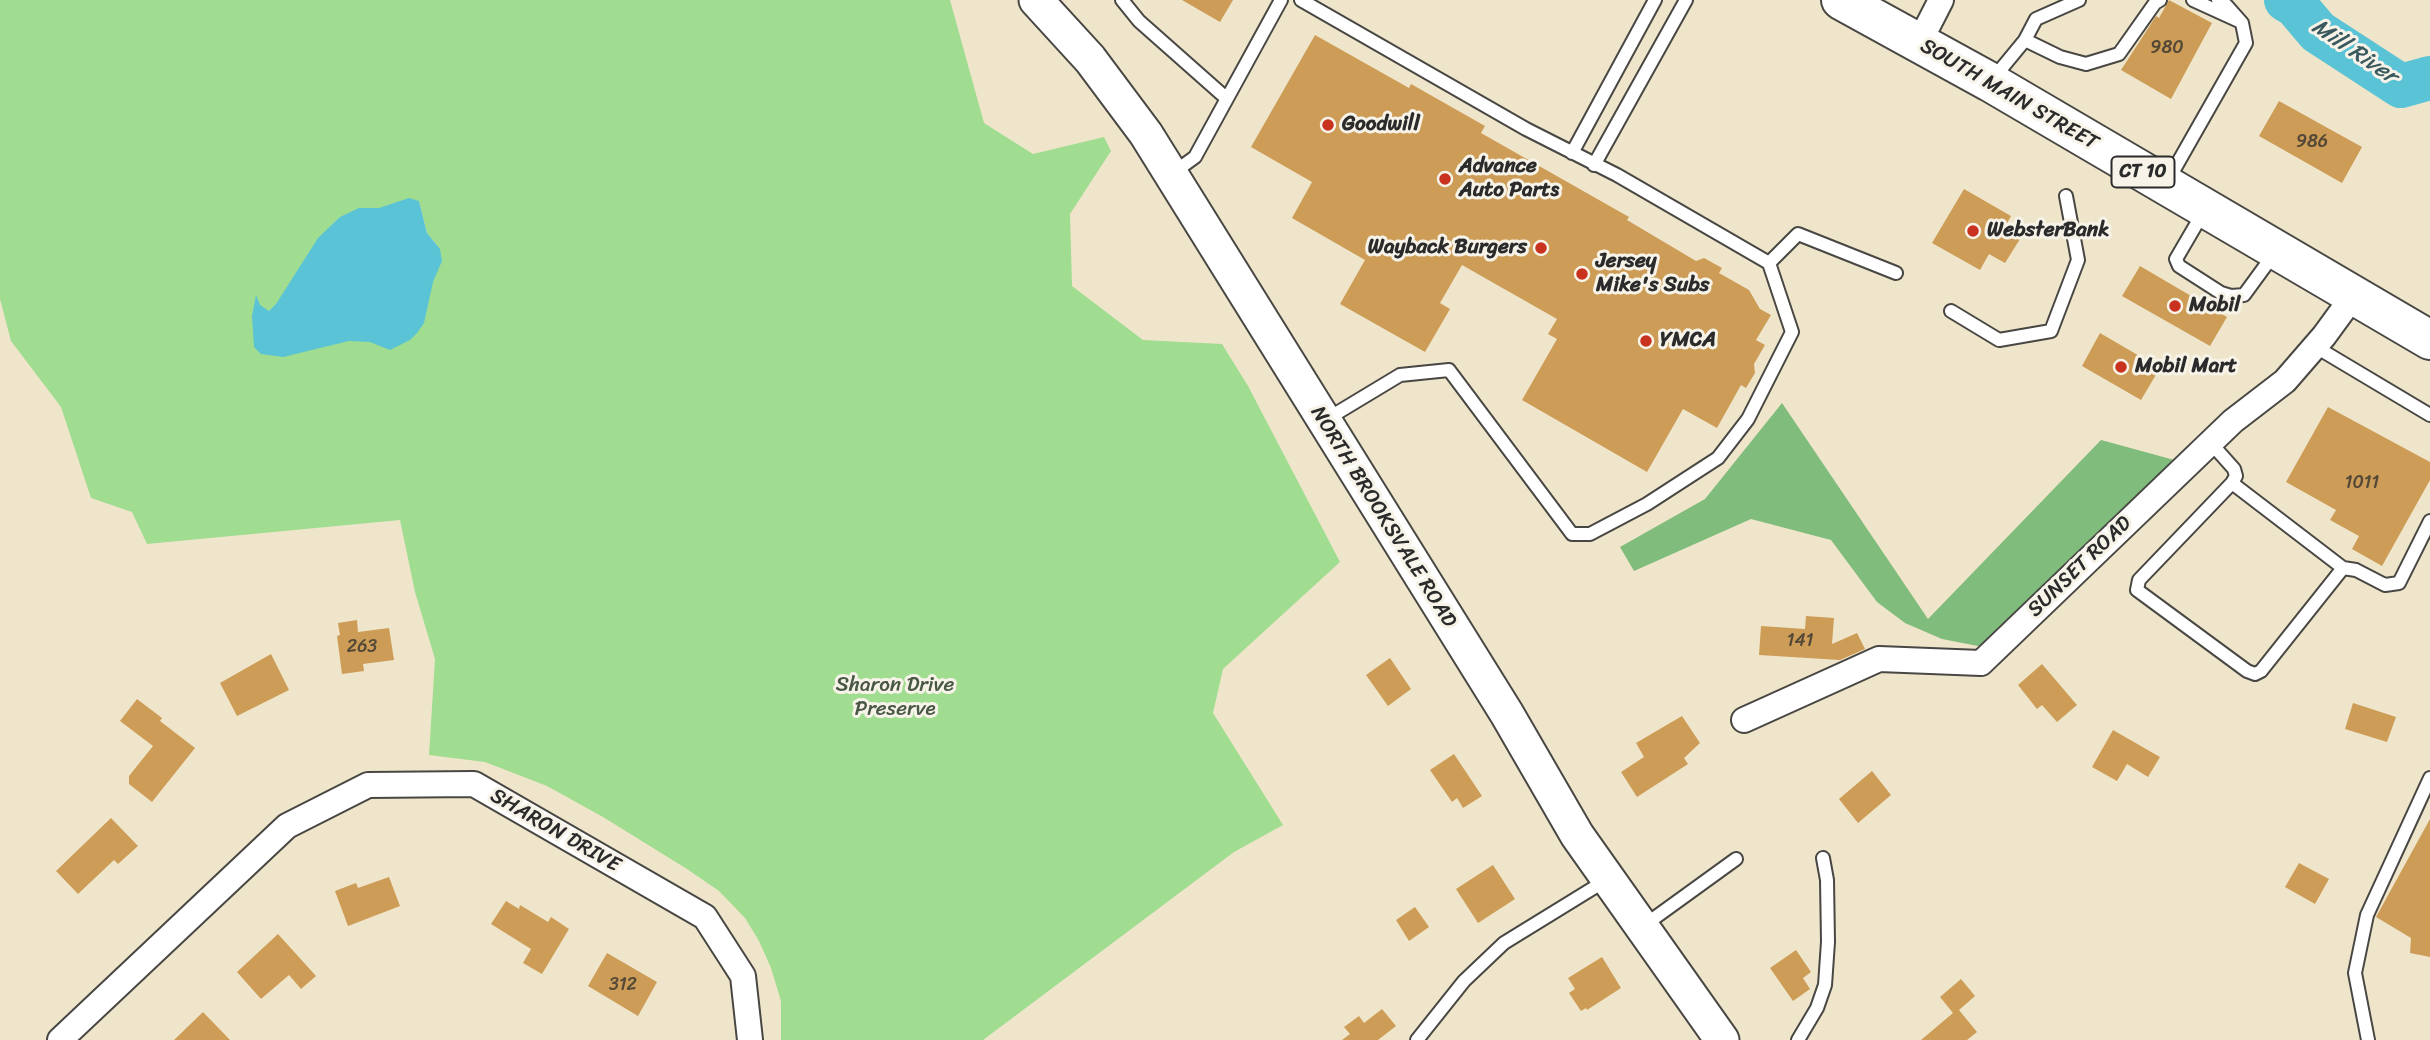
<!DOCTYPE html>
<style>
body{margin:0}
canvas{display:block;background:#efe5ca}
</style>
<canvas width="2430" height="1040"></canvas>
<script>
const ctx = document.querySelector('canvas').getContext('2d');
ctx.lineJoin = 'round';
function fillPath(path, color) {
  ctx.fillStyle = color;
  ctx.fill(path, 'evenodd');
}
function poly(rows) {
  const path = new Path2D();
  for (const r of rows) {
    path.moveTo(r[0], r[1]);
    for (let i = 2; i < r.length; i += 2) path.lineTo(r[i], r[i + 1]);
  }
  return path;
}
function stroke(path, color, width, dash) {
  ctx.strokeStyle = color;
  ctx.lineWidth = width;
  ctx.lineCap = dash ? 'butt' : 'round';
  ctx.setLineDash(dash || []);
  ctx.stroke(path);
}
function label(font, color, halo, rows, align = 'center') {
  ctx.font = font + ' Sriracha,sans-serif';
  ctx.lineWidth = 6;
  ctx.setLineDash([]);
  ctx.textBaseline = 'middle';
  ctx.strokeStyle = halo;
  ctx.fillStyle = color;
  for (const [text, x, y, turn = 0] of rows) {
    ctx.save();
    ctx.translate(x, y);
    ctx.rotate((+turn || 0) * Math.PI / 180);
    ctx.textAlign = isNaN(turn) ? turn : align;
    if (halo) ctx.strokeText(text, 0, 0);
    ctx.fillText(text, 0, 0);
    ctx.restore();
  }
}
fillPath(poly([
 [0,0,950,0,984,123,1033,154,1104,137,1111,151,1070,214,1072,286,1143,340,1222,344,1248,386,1340,562,1223,669,1213,713,1283,825,1234,852,983,1040,781,1040,781,1001,771,968,759,941,745,918,719,891,687,869,603,817,547,786,485,762,429,755,435,659,415,592,400,520,147,544,132,512,91,498,61,407,11,341,0,299],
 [419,201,427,233,440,249,384,207]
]), '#a0dd91');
fillPath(poly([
 [1782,403,1928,619,2101,440,2178,461,1983,647,1942,639,1905,623,1877,602,1831,540,1751,519,1634,571,1620,547,1705,499]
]), '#80bc7b');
fillPath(poly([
 [409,198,419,201,427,233,440,249,442,261,433,282,424,323,417,333,410,340,390,350,370,342,349,341,283,357,261,354,254,347,252,316,256,295,260,305,269,311,276,304,318,238,340,217,359,208,379,208]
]), '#5ac3d6');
stroke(poly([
 [2286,0,2296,6,2318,32,2401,86,2430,78]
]), '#5ac3d6', 44);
fillPath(poly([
 [1182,0,1233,0,1220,22],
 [2169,0,2212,23,2171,99,2121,70,2156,16,2159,18],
 [1315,35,1409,88,1411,84,1485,126,1481,133,1629,217,1627,220,1696,261,1704,258,1722,268,1719,273,1749,290,1760,309,1771,315,1756,340,1765,345,1754,364,1755,373,1746,388,1741,385,1717,428,1683,409,1647,472,1522,400,1557,339,1548,334,1557,319,1462,265,1440,303,1450,309,1425,352,1340,304,1365,260,1292,218,1312,182,1251,147],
 [2279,101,2362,147,2342,183,2259,136],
 [1964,189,2011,216,2004,229,2020,239,2005,263,1989,254,1980,270,1932,243],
 [2140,266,2227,317,2210,346,2122,296],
 [2100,333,2160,368,2141,400,2082,366],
 [2328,407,2430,462,2430,480,2382,566,2352,549,2359,536,2330,520,2336,510,2286,482],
 [1806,616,1834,618,1832,644,1857,633,1865,649,1840,660,1759,655,1761,626,1805,629],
 [357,620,358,632,389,628,394,660,363,664,364,671,342,674,337,636,340,635,338,623],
 [271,654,289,690,237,716,220,683],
 [1390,658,1411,689,1388,706,1366,675],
 [2042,664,2077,705,2057,722,2042,705,2037,709,2018,685],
 [137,699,162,718,160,721,195,748,152,802,129,784,129,776,153,746,120,721],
 [2353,703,2396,717,2387,742,2345,729],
 [1682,716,1700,743,1684,758,1688,764,1637,797,1621,772,1644,757,1636,743],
 [2113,730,2160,757,2148,777,2127,764,2117,781,2092,767],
 [1454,754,1482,796,1463,808,1457,798,1452,802,1430,770],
 [1872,771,1891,795,1858,823,1839,799],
 [111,818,138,846,118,864,114,860,78,894,56,871],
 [2430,819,2430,957,2410,953,2411,938,2376,917],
 [2299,863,2329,879,2315,904,2285,887],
 [1493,865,1515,899,1478,923,1456,889],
 [389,877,400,906,348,926,335,891,356,883,358,888],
 [506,901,519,909,520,905,548,922,551,917,569,929,542,974,523,963,531,949,491,924],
 [1415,907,1429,927,1409,941,1396,920],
 [278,934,316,976,301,989,289,975,261,999,237,972],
 [1796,950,1811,972,1803,978,1810,989,1793,1001,1770,968],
 [607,953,657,982,638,1016,588,986],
 [1602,957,1621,988,1587,1010,1586,1008,1581,1011,1569,993,1575,989,1568,978],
 [1961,979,1975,996,1959,1010,1977,1032,1967,1040,1921,1040,1953,1013,1940,997],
 [1382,1009,1396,1026,1378,1040,1342,1040,1350,1034,1344,1027,1359,1016,1364,1023],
 [203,1012,230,1040,174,1040]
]), '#cd9d57');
const lane = poly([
 [1122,0,1139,21,1226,98],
 [1301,0,1526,129,1617,175,1769,263,1792,332,1748,419,1718,458,1647,504,1590,534,1572,534,1449,370,1400,375,1327,419],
 [2193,0,2239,21],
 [2025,40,2060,57,2086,64,2119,54,2155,3,2160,0],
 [1992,80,2025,40,2036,19,2079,0],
 [1572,153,1655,0],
 [1594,165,1686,0],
 [1173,173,1195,157,1281,0],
 [2167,182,2246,43,2242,23,2226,5,2218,0],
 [2204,211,2176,259,2179,266,2221,293,2231,296,2244,295,2274,254],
 [1769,263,1798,234,1896,273],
 [1951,311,1999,340,2051,331,2078,260,2066,196],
 [2316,347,2430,415],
 [2210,442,2234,469,2236,476,2232,483,2139,580,2137,590,2247,671,2255,674,2261,671,2343,568,2356,570,2385,585,2399,583,2430,521],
 [2232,483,2343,568],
 [1642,927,1736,859],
 [1417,1040,1464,981,1504,943,1608,879],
 [1798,1040,1817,1008,1825,985,1828,942,1827,880,1823,858],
 [2368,1040,2355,973,2367,915,2430,778]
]);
const street = poly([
 [1919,43,1941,0],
 [1744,720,1879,659,1981,663,2233,421,2285,381,2324,336,2354,295],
 [60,1040,287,826,368,785,474,784,705,917,743,976,750,1040]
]);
const secondary = poly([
 [1036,0,1090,59,1146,134,1507,714,1577,835,1722,1040]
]);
const highway = poly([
 [1841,0,1990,82,2430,340]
]);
stroke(lane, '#484743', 16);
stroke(street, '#484743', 28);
stroke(secondary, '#484743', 37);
stroke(highway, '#484743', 42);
stroke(lane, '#fff', 12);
stroke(street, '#fff', 24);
stroke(secondary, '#fff', 33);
stroke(highway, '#fff', 38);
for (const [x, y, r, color] of [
 [1328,125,7,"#c8321e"],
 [1445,179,7,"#c8321e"],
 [1973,231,7,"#c8321e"],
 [1541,248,7,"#c8321e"],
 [1582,274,7,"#c8321e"],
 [2175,306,7,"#c8321e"],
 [1646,341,7,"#c8321e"],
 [2121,367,7,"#c8321e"]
]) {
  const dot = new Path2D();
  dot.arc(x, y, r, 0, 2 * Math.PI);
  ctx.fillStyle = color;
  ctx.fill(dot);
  stroke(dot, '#f7f3e8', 2.5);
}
label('18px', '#544836', null, [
 ["980",2167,48],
 ["986",2312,142],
 ["1011",2362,483],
 ["141",1800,641],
 ["263",362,647],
 ["312",623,985]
]);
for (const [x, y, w] of [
 [2143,172,63]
]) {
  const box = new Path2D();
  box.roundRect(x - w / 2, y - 15.5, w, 31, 5);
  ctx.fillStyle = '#f7f3e8';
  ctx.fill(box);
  stroke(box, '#2b2b2b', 2);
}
label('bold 19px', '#2b2b2b', null, [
 ["CT 10",2143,172]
]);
label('21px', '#2b2b2b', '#f7f3e8', [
 ["SOUTH MAIN STREET",2009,95,30],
 ["NORTH BROOKSVALE ROAD",1383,517,58],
 ["SUNSET ROAD",2080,567,-44],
 ["SHARON DRIVE",555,831,30]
]);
label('bold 21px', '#2b2b2b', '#f7f3e8', [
 ["Goodwill",1342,125],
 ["Advance",1459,167],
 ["Auto Parts",1459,191],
 ["WebsterBank",1987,231],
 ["Wayback Burgers",1527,248,"right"],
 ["Jersey",1596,262],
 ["Mike's Subs",1596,286],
 ["Mobil",2189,306],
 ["YMCA",1660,341],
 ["Mobil Mart",2135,367]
], 'left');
label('21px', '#485844', '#f7f3e8', [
 ["Sharon Drive",895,686],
 ["Preserve",895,710]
]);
label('italic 23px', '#39595e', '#f7f3e8', [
 ["Mill River",2354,52,34]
]);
</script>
